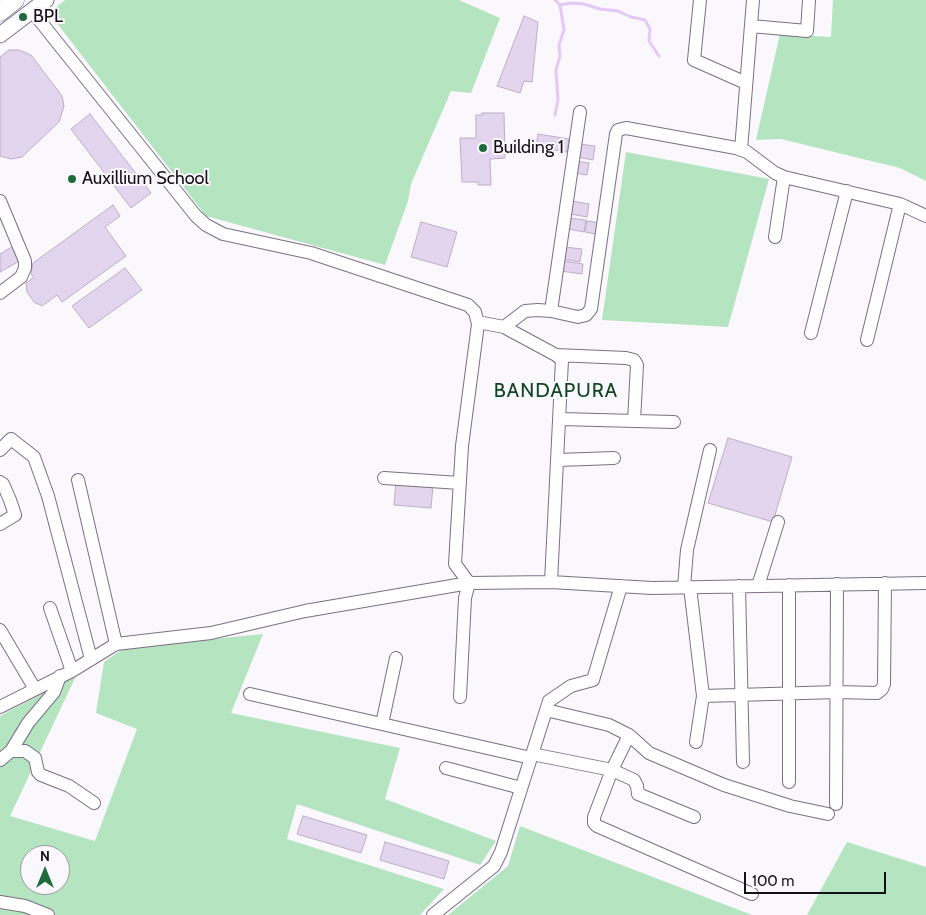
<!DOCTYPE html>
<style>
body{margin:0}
#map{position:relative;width:926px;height:915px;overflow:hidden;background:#faf8fc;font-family:Cabin,sans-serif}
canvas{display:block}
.north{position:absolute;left:20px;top:845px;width:50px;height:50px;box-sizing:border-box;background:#faf8fc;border:1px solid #9e9ba1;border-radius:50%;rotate:0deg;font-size:14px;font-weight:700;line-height:20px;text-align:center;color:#141018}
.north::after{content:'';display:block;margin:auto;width:18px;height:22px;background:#1e6c3b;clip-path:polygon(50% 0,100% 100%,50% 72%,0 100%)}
.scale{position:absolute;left:744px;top:872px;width:142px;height:22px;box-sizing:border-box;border:2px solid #141018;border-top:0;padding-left:6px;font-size:15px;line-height:18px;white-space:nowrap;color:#141018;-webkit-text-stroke:4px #faf8fc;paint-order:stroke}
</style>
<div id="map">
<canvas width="926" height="915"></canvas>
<div class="north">N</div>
<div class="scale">100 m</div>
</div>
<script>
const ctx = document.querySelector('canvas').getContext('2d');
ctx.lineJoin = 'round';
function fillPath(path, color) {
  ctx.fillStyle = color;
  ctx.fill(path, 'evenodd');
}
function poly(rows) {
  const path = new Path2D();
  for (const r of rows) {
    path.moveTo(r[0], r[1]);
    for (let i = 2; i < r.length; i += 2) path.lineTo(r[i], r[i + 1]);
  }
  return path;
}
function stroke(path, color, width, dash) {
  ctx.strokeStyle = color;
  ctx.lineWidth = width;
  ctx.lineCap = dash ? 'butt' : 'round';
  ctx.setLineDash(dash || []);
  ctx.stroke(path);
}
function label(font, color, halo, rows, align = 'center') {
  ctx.font = font + ' Cabin,sans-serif';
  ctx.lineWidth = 4;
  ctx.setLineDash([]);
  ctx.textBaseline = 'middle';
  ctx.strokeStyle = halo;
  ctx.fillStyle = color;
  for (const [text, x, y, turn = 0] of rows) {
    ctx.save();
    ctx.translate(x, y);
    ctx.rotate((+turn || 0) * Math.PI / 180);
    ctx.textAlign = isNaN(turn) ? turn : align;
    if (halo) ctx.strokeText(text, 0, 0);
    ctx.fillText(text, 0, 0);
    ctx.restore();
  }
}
fillPath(poly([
 [65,0,459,0,500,18,471,93,451,91,411,184,408,201,385,265,206,216,49,13],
 [833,0,926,0,926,181,900,168,781,139,756,140,780,34,831,37],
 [626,152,769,179,728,327,602,320],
 [263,634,231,713,400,748,385,799,496,841,480,865,297,804,287,839,444,889,420,915,0,915,0,716,76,676,10,816,95,841,137,729,96,713,104,662,124,648],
 [30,855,60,855,60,885,30,885],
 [520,826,752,915,448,915,508,866],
 [847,842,926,867,926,915,807,915]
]), '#b5e4c0');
stroke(poly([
 [555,0,560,5,564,30,559,45,560,56,556,70,558,100,555,115],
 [560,5,571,3,584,4,600,9,618,11,631,17,645,20,650,29,649,41,659,56]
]), '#e4c9f7', 3);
const building = poly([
 [524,16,538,22,532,82,524,81,520,93,497,86,524,16],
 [9,50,19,50,31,55,62,96,64,106,59,122,22,157,11,159,0,156,0,57,9,50],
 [482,113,504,113,505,158,490,159,491,185,478,185,478,182,462,182,460,138,476,138,476,115,482,115,482,113],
 [90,114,151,193,131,208,71,129,90,114],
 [538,134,569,139,567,152,536,147,538,134],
 [579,144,595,146,593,160,577,157,579,144],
 [577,161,589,163,587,175,575,173,577,161],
 [572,201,589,204,587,217,570,214,572,201],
 [113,205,120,216,105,227,126,256,62,302,57,295,42,306,34,302,27,292,26,283,34,277,31,274,33,263,113,205],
 [569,218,586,220,584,232,568,229,569,218],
 [587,221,602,223,600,235,585,232,587,221],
 [421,222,457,232,447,267,411,257,421,222],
 [15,245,23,259,0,272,0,254,15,245],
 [565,247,582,249,580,262,563,259,565,247],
 [563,261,583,264,582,274,561,271,563,261],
 [125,268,142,290,89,328,72,306,125,268],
 [728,438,792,457,773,522,708,503,728,438],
 [396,482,433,485,431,508,394,505,396,482],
 [303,816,367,835,361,853,297,834,303,816],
 [385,842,449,861,444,879,380,860,385,842]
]);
fillPath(building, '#e3d5ed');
stroke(building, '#bcaec6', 1);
const minor = poly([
 [700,0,694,60,746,83],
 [32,11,196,216,206,225,223,234,311,253,468,305,475,312,478,324,462,446,455,564,469,583],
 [751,26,807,31,809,0],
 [741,150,753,0],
 [0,201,25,261,25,268,21,277,0,293],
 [775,237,784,177],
 [551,311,580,112],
 [478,322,504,327,525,311,538,310,551,311,578,317,586,315,591,309,616,134,618,130,626,128,736,148,747,152,775,173,784,177,900,204,926,216],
 [504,327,556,355,562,360,551,582],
 [811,333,847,191],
 [867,340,900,204],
 [556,355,626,358,634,360,637,365,634,421],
 [560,419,674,422],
 [0,450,11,439,34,457,48,496,91,659],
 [558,460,614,458],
 [384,478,460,483],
 [78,480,116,644],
 [0,482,3,484,10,500,15,515,0,524],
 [789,585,789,782],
 [739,586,743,762],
 [758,586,778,522],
 [684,587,687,550,710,450],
 [690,587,703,696,696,742],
 [50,608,72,671],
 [0,630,35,689],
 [250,694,531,758],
 [703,696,837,692,877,693,882,689,884,684,885,583],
 [460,697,465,598,469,583],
 [0,707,72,671,116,644,211,633,305,611,469,583,551,582,652,588,926,583],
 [546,710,609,725,629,735,649,753,724,785,790,806,828,814],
 [382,724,396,658],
 [629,735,612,770,594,817,594,823,597,826,752,894],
 [11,751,28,723,54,692,60,676],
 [532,754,612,770,634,780,637,786,638,794,694,817],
 [0,760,11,751,25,751,35,758,38,772,41,775,69,786,94,803],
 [446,768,521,788],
 [836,804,837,584],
 [0,902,25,906,48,915],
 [433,915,494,866,501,852,549,701,571,686,593,680,621,586]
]);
const major = poly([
 [0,35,46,0]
]);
const highway = poly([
 [0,12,15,0]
]);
stroke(minor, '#7b6f84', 14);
stroke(major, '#7b6f84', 17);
stroke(highway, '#7b6f84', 19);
stroke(minor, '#fff', 12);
stroke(major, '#fff', 15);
stroke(highway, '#fff', 18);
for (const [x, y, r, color] of [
 [23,17,5,"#1e6c3b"],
 [483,148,5,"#1e6c3b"],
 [72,179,5,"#1e6c3b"]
]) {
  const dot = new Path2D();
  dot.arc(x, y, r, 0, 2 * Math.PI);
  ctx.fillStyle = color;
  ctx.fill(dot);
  stroke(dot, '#faf8fc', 2);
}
label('18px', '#141018', '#faf8fc', [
 ["BPL",33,17],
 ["Building 1",493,148],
 ["Auxillium School",82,179]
], 'left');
ctx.letterSpacing = '1px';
label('20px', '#114625', '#faf8fc', [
 ["BANDAPURA",556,391]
]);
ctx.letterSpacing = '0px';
</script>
